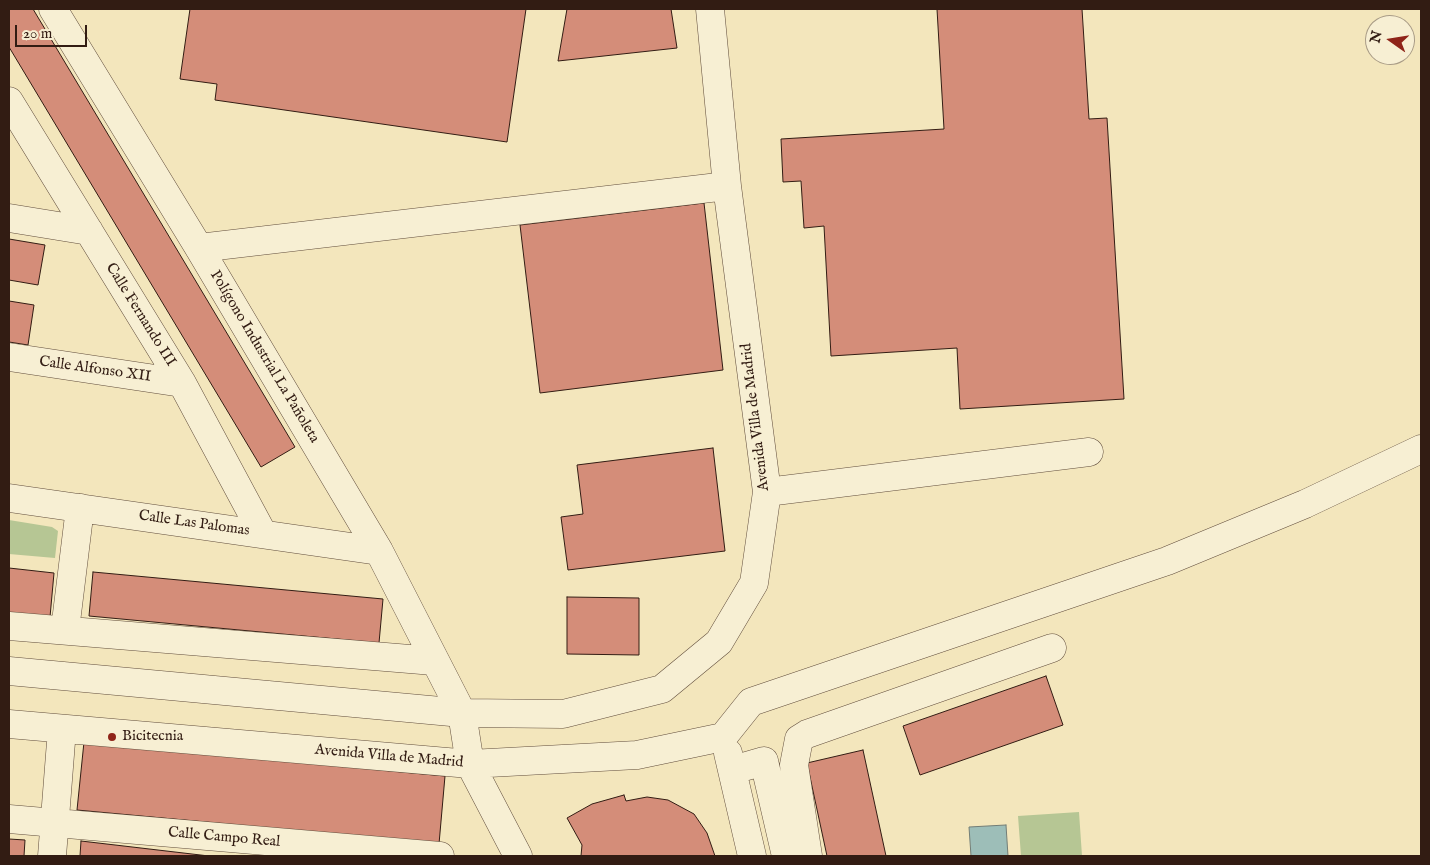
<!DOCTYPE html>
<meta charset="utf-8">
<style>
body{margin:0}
#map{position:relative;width:1430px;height:865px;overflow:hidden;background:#f3e6bc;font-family:"IM FELL English",serif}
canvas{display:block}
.frame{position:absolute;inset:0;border:10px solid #321c13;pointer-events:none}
.north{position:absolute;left:1365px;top:15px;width:50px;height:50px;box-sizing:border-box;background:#f7efd3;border:1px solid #a89b86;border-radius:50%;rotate:283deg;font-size:14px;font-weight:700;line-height:20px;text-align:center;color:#321c13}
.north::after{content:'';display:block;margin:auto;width:18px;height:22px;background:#8f2418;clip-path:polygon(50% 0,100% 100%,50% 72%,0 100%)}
.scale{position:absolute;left:15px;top:25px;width:72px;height:22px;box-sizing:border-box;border:2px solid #321c13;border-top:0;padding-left:6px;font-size:15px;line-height:18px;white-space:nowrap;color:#321c13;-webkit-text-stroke:4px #f7efd3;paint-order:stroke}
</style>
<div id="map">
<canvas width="1430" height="865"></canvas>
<div class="frame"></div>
<div class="north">N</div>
<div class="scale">20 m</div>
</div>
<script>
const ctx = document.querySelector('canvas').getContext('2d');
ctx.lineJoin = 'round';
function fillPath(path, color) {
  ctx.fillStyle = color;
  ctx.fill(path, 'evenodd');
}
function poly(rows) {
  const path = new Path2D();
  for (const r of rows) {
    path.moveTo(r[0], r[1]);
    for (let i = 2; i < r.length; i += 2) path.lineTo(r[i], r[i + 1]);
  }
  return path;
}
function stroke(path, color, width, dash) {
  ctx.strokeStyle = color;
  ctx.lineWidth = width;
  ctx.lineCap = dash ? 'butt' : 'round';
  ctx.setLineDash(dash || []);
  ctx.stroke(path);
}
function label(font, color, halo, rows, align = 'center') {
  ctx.font = font + ' "IM FELL English",serif';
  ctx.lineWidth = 4.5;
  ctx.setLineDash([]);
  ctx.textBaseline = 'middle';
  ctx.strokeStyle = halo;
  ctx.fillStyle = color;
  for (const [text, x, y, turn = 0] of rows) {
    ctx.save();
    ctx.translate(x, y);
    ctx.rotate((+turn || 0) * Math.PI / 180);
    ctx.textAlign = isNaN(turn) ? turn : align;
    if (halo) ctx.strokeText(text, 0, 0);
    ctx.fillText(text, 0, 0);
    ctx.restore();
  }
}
fillPath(poly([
 [9,520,52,527,58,531,55,558,9,554],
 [1079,812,1082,856,1021,856,1018,816]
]), '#b6c694');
const water = poly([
 [1006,825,1008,856,971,856,969,827,1006,825]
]);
fillPath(water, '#9dbeb8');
stroke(water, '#727d76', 1);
const building = poly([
 [9,9,33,9,295,447,261,467,9,47,9,9],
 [190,9,526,9,507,142,215,100,217,84,180,79,190,9],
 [567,9,671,9,677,48,558,61,567,9],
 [937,9,1082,9,1089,119,1107,118,1124,399,960,409,957,348,831,356,824,226,804,228,801,181,783,182,781,139,944,129,937,9],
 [704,203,723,370,540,393,520,225,704,203],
 [9,239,45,245,38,285,9,280,9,239],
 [9,301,34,305,28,345,9,342,9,301],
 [713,448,725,551,568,570,561,517,583,514,577,465,713,448],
 [9,568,54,573,50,617,9,613,9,568],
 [93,572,383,599,379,643,89,616,93,572],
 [567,597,639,598,639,655,567,654,567,597],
 [1046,676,1063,725,920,775,903,726,1046,676],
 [84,742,445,776,439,844,77,810,84,742],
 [863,750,886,856,827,856,807,763,863,750],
 [624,795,626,801,647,797,668,800,694,814,707,833,715,856,581,856,582,845,567,818,592,804,624,795],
 [9,839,25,840,24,856,9,856,9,839],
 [81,841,209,856,80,856,81,841]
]);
fillPath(building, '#d48d79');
stroke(building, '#321c13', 1);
const minor = poly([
 [53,9,199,248,379,551,462,713,470,764,518,856],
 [9,101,182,383,263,534],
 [9,218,89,231],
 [199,248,727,186],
 [9,357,182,383],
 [767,492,1089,452],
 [9,498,379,551],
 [9,626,434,661],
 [65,630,80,508],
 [9,671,462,713,563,714,662,689,719,642,754,583,767,492,727,186,710,9],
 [9,724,470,764,637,755,723,737,751,702,1167,561,1305,504,1421,449],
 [728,753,752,856],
 [733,770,764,761,786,856],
 [9,819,440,856],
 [52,856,62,729],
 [808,856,794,765,799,739,807,734,1052,648]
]);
stroke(minor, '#624e3d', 29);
stroke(minor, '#f7efd3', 28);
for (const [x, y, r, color] of [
 [112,737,5,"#8f2418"]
]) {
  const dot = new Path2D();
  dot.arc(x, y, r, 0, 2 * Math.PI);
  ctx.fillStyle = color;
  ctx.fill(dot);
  stroke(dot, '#f7efd3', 2);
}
label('15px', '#321c13', '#f7efd3', [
 ["Calle Fernando III",140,315,58],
 ["Polígono Industrial La Pañoleta",264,357,59],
 ["Calle Alfonso XII",95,370,8],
 ["Avenida Villa de Madrid",756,417,-97],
 ["Calle Las Palomas",194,524,8],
 ["Avenida Villa de Madrid",389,757,5],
 ["Calle Campo Real",224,838,5]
]);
label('15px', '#321c13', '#f7efd3', [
 ["Bicitecnia",122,737]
], 'left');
</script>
